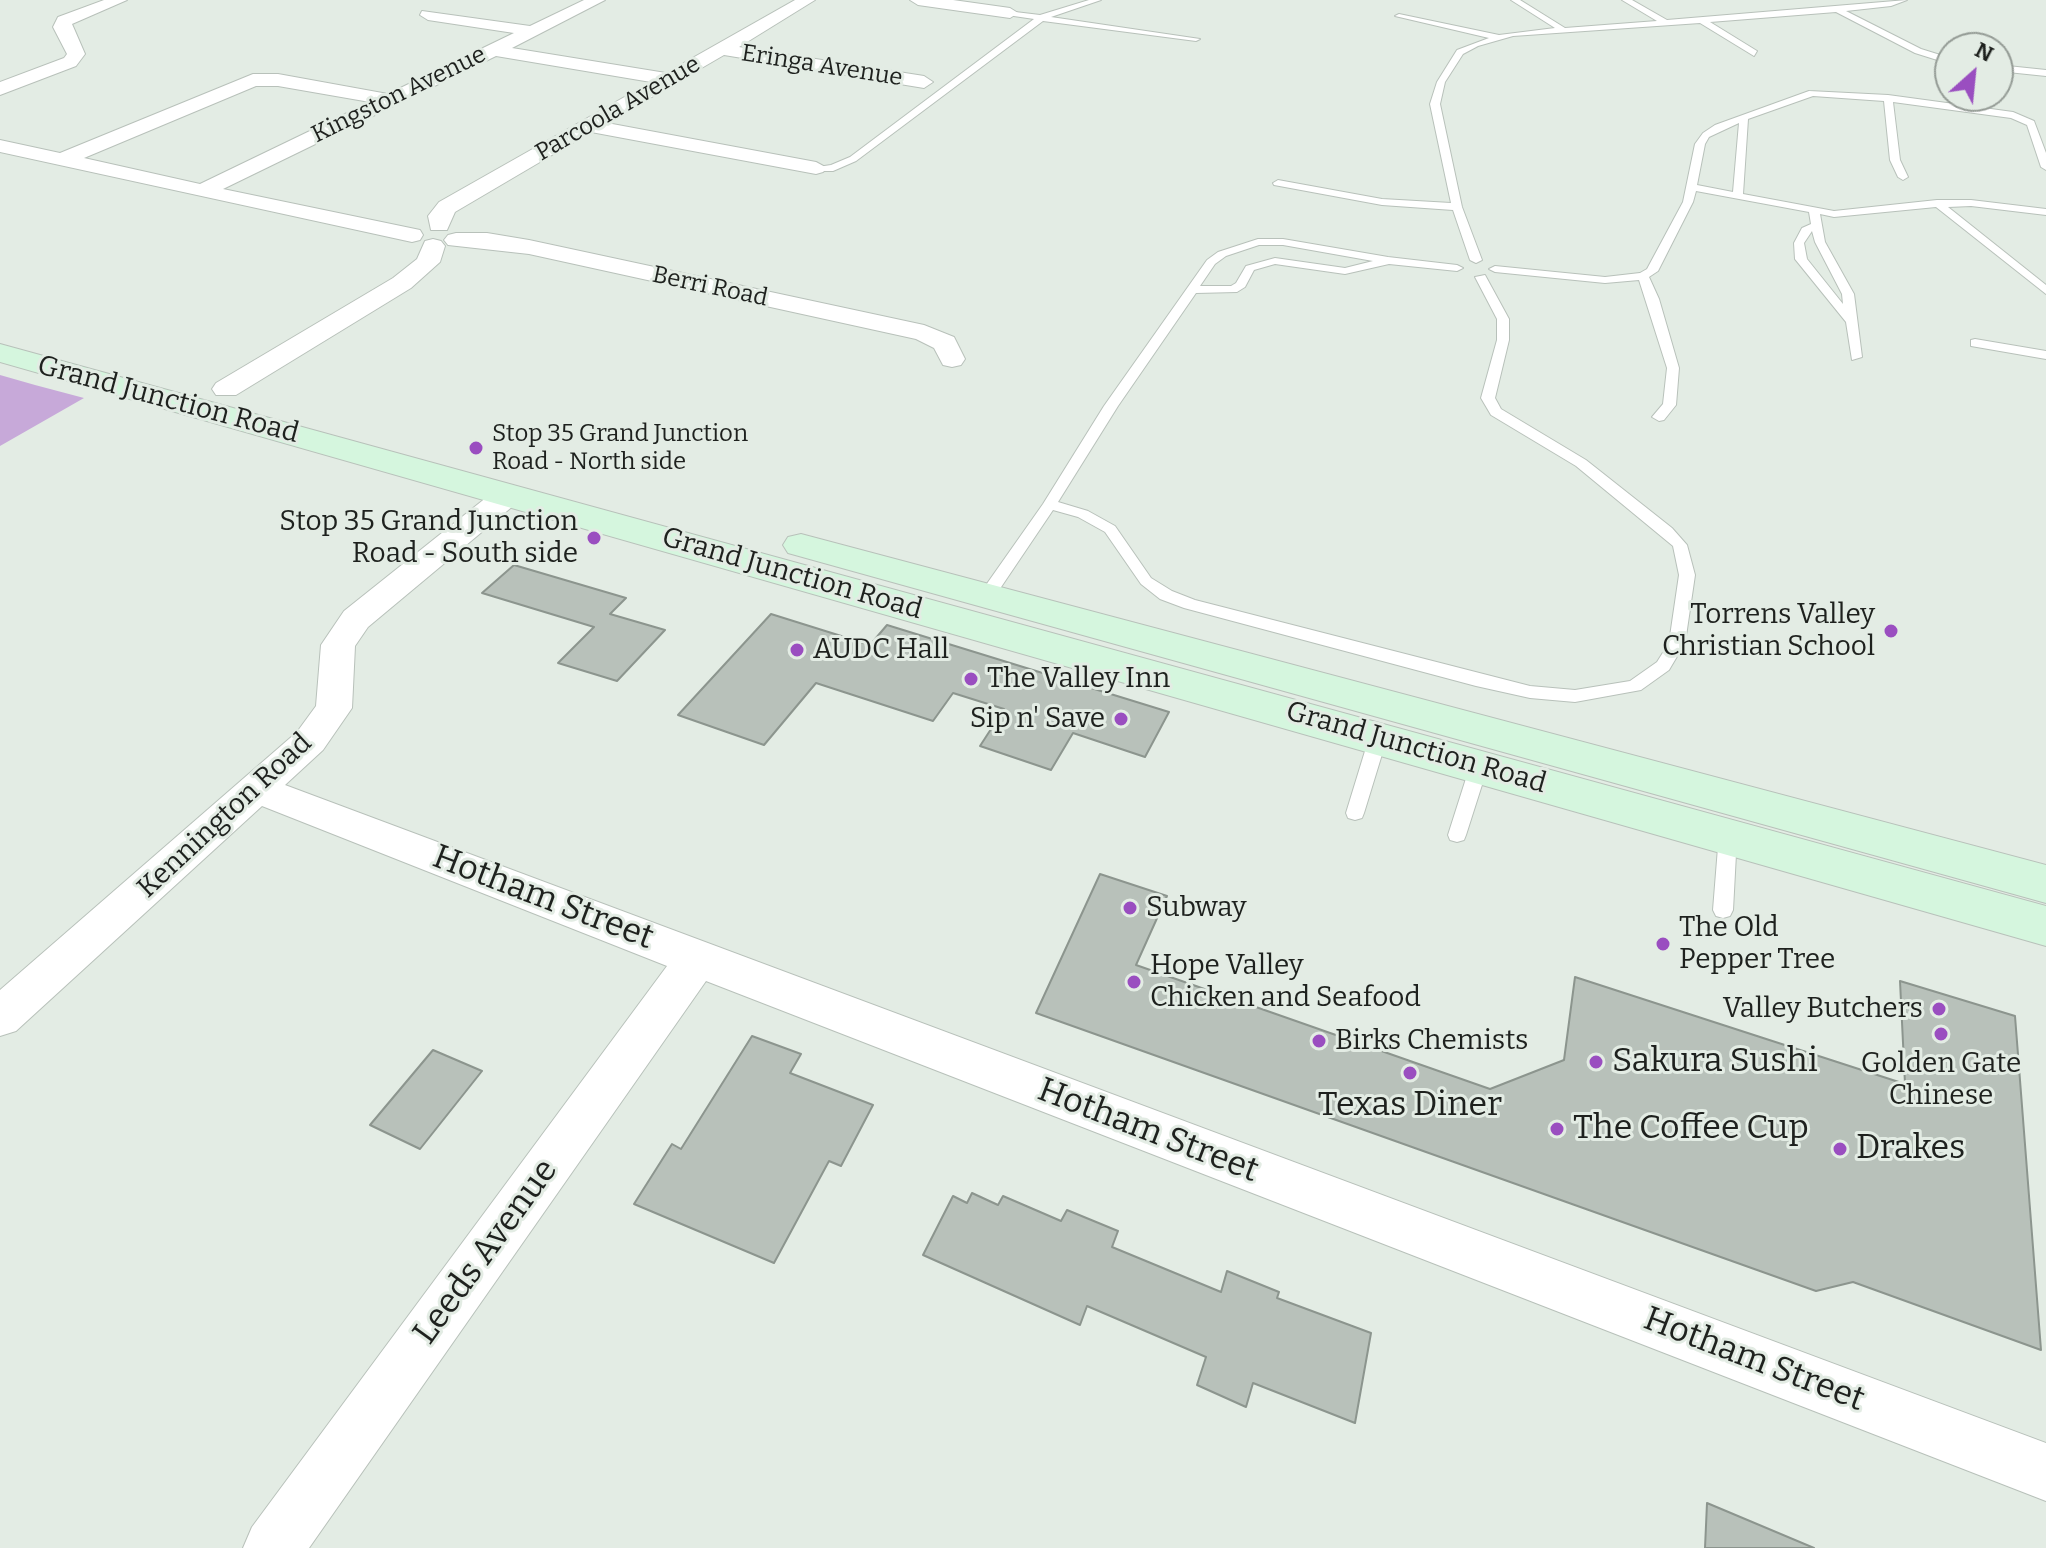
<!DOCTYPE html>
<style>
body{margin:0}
#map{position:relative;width:2046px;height:1548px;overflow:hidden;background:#e3ece4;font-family:Bitter,serif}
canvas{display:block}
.north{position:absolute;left:1934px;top:32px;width:80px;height:80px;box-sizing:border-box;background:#e3ece4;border:2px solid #949b95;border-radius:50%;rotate:27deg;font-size:22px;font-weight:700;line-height:32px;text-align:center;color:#1e211e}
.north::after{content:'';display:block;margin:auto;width:28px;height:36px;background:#9a4ec0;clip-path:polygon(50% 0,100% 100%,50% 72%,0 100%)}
</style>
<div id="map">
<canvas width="2046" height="1548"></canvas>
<div class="north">N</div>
</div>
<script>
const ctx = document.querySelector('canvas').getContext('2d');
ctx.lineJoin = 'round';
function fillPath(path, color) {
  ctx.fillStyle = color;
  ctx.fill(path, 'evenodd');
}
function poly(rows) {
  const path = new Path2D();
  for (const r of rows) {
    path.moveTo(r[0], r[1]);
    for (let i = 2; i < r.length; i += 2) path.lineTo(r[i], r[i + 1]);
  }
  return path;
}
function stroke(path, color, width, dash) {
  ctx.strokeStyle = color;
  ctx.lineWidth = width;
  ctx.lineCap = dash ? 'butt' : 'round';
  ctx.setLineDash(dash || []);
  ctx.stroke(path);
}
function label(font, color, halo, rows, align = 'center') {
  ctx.font = font + ' Bitter,serif';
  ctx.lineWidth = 6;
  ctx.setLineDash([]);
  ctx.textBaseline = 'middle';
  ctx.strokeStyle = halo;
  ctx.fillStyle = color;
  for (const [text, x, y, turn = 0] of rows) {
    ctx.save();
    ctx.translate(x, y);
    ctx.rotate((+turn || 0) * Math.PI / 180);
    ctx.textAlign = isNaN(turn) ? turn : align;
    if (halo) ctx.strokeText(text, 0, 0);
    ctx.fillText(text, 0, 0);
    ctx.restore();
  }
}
fillPath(poly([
 [0,375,35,385,84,398,0,446]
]), '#c7a9d9');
const building = poly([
 [514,565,626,598,610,614,665,630,617,681,558,663,594,627,482,593,514,565],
 [771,614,870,645,887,625,1169,712,1145,757,1073,733,1051,770,980,746,1004,709,953,693,933,721,816,683,764,745,678,715,771,614],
 [1100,874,1167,896,1136,965,1490,1089,1564,1060,1575,977,1905,1084,1900,981,2015,1016,2041,1350,1853,1282,1816,1291,1036,1013,1100,874],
 [752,1036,801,1054,790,1073,873,1105,841,1166,829,1161,774,1263,634,1204,672,1144,681,1149,752,1036],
 [433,1050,482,1071,420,1149,370,1125,433,1050],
 [972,1193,998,1205,1003,1196,1061,1221,1067,1210,1118,1231,1112,1247,1221,1292,1227,1271,1279,1292,1277,1298,1371,1333,1355,1423,1253,1383,1246,1407,1197,1385,1206,1357,1087,1306,1080,1325,923,1255,953,1196,967,1203,972,1193],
 [1707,1503,1814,1548,1705,1548,1707,1503]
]);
fillPath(building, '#b8c1ba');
stroke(building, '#8c958e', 2);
const lane = poly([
 [1089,0,1101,0,1051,17,1200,39,1196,41,1043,21,856,161,833,171,816,171,811,168,831,165,850,157,1034,19,1007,15,1007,11,1040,15,1089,0],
 [1511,0,1520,0,1565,28,1657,21,1622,0,1632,0,1667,20,1907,0,1891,6,1846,11,1921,49,1950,58,1950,64,1915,53,1836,12,1710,22,1757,51,1754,56,1700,23,1513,36,1478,46,1463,54,1445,82,1440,104,1462,207,1482,260,1476,263,1470,260,1453,210,1382,205,1274,185,1273,183,1278,180,1382,199,1451,203,1430,104,1437,82,1457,50,1489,38,1395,16,1399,14,1499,35,1555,28,1511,0],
 [1998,65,2046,70,2046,76,1998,71,1998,65],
 [1809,91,1888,95,2013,112,2034,121,2046,153,2046,170,2041,167,2027,125,2011,118,1893,102,1900,160,1908,177,1903,180,1898,177,1890,160,1884,101,1813,96,1748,119,1743,194,1834,211,1937,200,1971,200,2046,209,2046,215,1971,206,1948,207,2046,285,2046,294,1936,207,1834,217,1820,214,1825,242,1854,294,1862,357,1852,360,1846,322,1795,259,1794,243,1802,228,1811,224,1809,212,1696,191,1693,202,1658,271,1649,277,1659,299,1679,368,1676,405,1664,420,1659,421,1652,417,1663,404,1667,368,1639,280,1605,283,1495,272,1489,269,1495,266,1605,277,1640,273,1647,269,1683,202,1695,144,1703,133,1715,125,1809,91],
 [1739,123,1733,192,1697,185,1705,144,1709,137,1739,123],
 [1812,231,1815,242,1842,294,1843,304,1807,259,1804,243,1812,231],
 [1258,239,1283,239,1388,257,1457,265,1463,268,1457,271,1389,264,1345,274,1275,264,1254,270,1245,287,1237,292,1196,293,1118,406,1058,502,1088,511,1115,526,1151,578,1172,591,1195,600,1530,686,1575,690,1630,681,1657,662,1669,643,1679,575,1673,546,1576,466,1491,415,1481,398,1497,340,1497,319,1475,277,1485,275,1509,319,1509,340,1495,398,1501,409,1586,460,1672,528,1687,545,1695,575,1685,643,1669,670,1641,690,1575,702,1530,698,1476,686,1184,608,1160,599,1141,584,1105,532,1078,517,1053,510,993,599,981,599,979,595,1043,504,1104,406,1207,260,1218,252,1258,239],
 [1259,245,1283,245,1373,261,1345,268,1275,258,1246,266,1236,283,1231,286,1200,286,1215,264,1226,256,1259,245],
 [1975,339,2046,351,2046,359,1971,346,1971,340,1975,339],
 [1378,732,1387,738,1364,813,1362,818,1355,820,1348,818,1346,813,1369,738,1378,732],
 [1479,759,1488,766,1466,835,1464,840,1457,842,1450,840,1448,835,1470,766,1479,759],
 [1728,828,1735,830,1737,835,1733,910,1730,916,1723,918,1716,916,1713,910,1719,835,1721,830,1728,828]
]);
const street = poly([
 [104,0,127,0,72,24,85,54,76,66,0,95,0,82,64,58,67,54,53,27,58,17,104,0],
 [584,0,605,0,512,48,666,73,795,0,815,0,739,47,924,76,933,82,924,88,724,55,607,123,816,162,827,168,823,172,816,174,591,132,455,212,447,230,431,230,428,216,439,202,651,82,496,56,223,189,420,230,423,235,420,240,412,242,0,152,0,140,60,153,253,74,278,74,388,94,514,33,428,20,420,15,422,11,530,26,584,0],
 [256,86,278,86,370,102,200,184,84,158,256,86],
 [910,0,953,0,1010,8,1018,13,1010,18,918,5,910,0],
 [456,233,487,233,529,240,924,325,954,337,965,359,961,365,952,367,943,365,934,348,916,339,529,254,448,245,444,240,448,235,456,233],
 [433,239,441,241,445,246,440,262,411,288,236,395,216,395,212,389,216,383,393,278,417,259,425,241,433,239],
 [508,486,519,489,523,495,519,501,368,627,355,646,352,708,323,750,285,785,2046,1443,2046,1501,706,981,309,1548,243,1548,252,1527,667,966,262,806,16,1031,0,1036,0,990,297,732,316,706,321,645,344,611,497,489,508,486]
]);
const secondary = poly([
 [0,344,2046,906,2046,946,0,362,0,344],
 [801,534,2046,865,2046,903,788,553,783,545,788,537,801,534]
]);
stroke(lane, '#b8c1ba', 2);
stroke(street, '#b8c1ba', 2);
stroke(secondary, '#b8c1ba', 2);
fillPath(lane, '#fff');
fillPath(street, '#fff');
fillPath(secondary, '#d5f6de');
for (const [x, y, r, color] of [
 [476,448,8,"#9a4ec0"],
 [594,538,8,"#9a4ec0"],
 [1891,631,8,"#9a4ec0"],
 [797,650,8,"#9a4ec0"],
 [971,679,8,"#9a4ec0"],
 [1121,719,8,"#9a4ec0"],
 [1130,908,8,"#9a4ec0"],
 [1663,944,8,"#9a4ec0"],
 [1134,982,8,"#9a4ec0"],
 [1939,1009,8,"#9a4ec0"],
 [1941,1034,8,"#9a4ec0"],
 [1319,1041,8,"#9a4ec0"],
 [1596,1062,8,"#9a4ec0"],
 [1410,1073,8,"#9a4ec0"],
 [1557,1129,8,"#9a4ec0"],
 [1840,1149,8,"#9a4ec0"]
]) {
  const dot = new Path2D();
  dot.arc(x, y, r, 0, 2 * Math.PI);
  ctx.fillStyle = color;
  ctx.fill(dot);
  stroke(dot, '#e3ece4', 3);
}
label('24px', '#1e211e', '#e3ece4', [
 ["Eringa Avenue",822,66,9],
 ["Kingston Avenue",399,95,-26],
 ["Parcoola Avenue",618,109,-30],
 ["Berri Road",710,287,12]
]);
label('24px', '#1e211e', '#e3ece4', [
 ["Stop 35 Grand Junction",492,434],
 ["Road - North side",492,462]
], 'left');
label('28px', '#1e211e', '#e3ece4', [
 ["Grand Junction Road",168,400,15],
 ["Grand Junction Road",792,574,16],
 ["Grand Junction Road",1416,748,16],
 ["Kennington Road",225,816,-43]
]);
label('28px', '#1e211e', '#e3ece4', [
 ["Stop 35 Grand Junction",578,522,"right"],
 ["Road - South side",578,554,"right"],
 ["Torrens Valley",1875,615,"right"],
 ["Christian School",1875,647,"right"],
 ["AUDC Hall",813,650],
 ["The Valley Inn",987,679],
 ["Sip n' Save",1105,719,"right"],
 ["Subway",1146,908],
 ["The Old",1679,928],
 ["Pepper Tree",1679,960],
 ["Hope Valley",1150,966],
 ["Chicken and Seafood",1150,998],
 ["Valley Butchers",1923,1009,"right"],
 ["Birks Chemists",1335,1041],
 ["Golden Gate",1941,1064,"center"],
 ["Chinese",1941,1096,"center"]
], 'left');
label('34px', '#1e211e', '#e3ece4', [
 ["Hotham Street",543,898,21],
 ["Hotham Street",1148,1131,21],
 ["Leeds Avenue",486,1252,-54],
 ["Hotham Street",1754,1360,21]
]);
label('34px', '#1e211e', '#e3ece4', [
 ["Sakura Sushi",1612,1062],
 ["Texas Diner",1410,1106,"center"],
 ["The Coffee Cup",1573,1129],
 ["Drakes",1856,1149]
], 'left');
</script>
